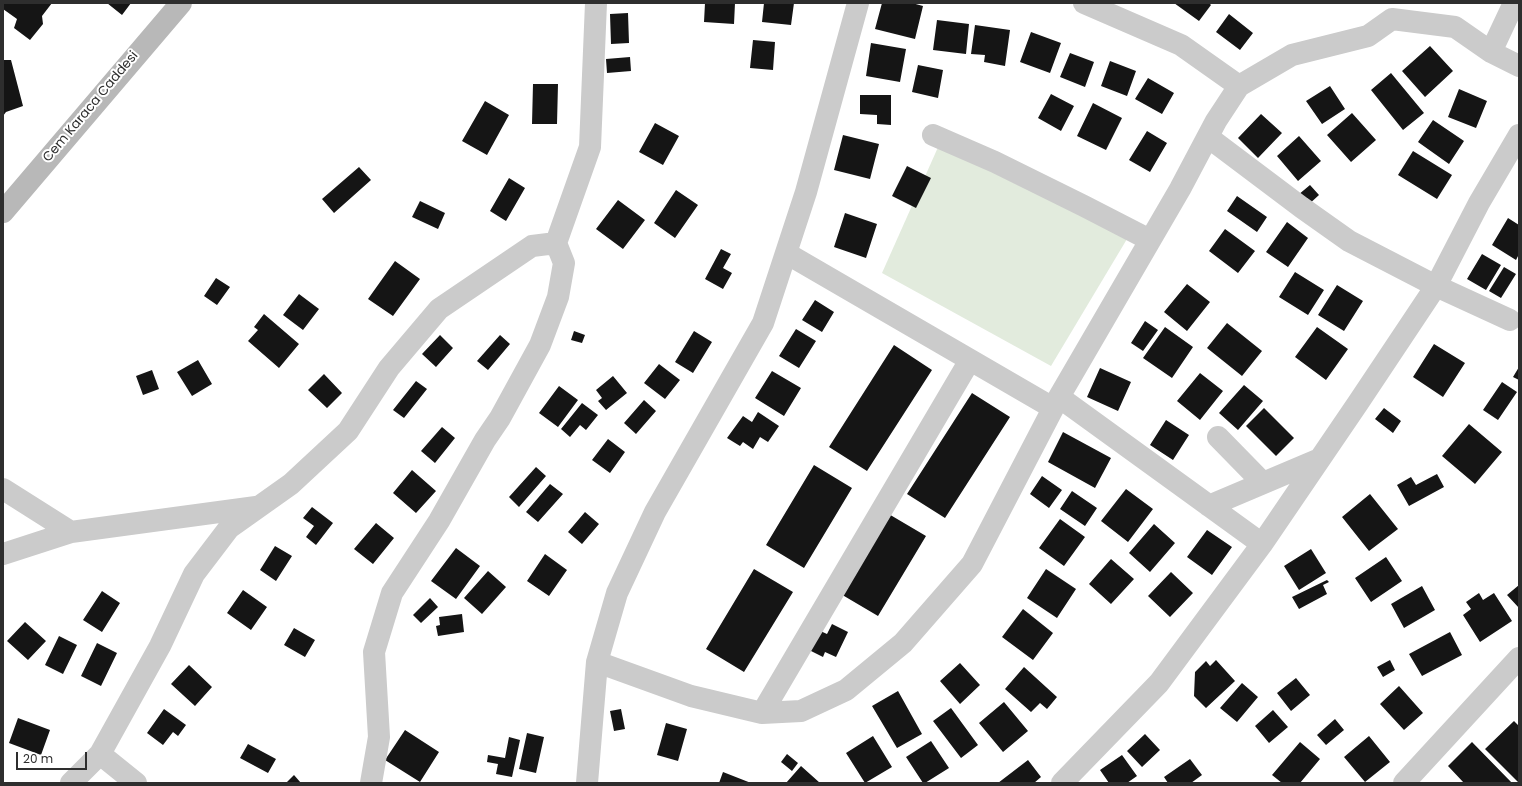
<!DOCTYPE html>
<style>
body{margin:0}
#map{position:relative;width:1522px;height:786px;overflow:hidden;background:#fff;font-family:Poppins,sans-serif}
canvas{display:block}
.frame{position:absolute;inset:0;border:4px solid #2e2e2e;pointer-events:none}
.scale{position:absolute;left:16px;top:752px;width:71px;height:18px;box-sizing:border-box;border:2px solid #2e2e2e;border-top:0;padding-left:5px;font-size:12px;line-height:14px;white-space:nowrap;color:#2e2e2e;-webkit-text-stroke:3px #fff;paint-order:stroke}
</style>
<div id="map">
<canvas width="1522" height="786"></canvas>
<div class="frame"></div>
<div class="scale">20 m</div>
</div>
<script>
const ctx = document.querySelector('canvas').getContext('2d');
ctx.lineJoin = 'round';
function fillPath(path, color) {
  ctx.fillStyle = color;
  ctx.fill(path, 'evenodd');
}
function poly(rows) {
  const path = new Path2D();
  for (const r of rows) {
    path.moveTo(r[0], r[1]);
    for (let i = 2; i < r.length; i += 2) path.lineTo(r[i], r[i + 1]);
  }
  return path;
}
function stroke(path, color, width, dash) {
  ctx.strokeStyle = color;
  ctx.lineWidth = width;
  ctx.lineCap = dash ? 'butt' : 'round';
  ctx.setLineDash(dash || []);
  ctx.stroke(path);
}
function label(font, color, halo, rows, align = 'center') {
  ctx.font = font + ' Poppins,sans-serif';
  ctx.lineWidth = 4;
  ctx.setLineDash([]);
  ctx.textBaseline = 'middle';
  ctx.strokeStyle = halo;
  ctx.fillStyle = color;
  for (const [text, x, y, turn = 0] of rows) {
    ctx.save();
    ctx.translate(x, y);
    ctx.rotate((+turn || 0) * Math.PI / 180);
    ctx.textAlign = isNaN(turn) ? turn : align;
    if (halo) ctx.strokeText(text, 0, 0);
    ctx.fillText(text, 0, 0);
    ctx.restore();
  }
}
fillPath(poly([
 [939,145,1130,234,1051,366,882,273]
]), '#e2ebdd');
fillPath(poly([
 [3,3,52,3,42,16,43,24,30,40,14,28,17,19,3,9],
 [107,3,131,3,122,15],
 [705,3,735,3,734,24,704,22],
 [764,3,794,3,791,25,762,22],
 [882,3,912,3,923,6,915,39,875,29],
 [1174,3,1209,3,1211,5,1199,21],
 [628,13,629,43,611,44,610,14],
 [1229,14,1253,33,1240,50,1216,32],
 [937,20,969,24,966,54,933,50],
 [975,25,1010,30,1005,66,984,62,985,55,971,54],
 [1031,32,1061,43,1050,73,1020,62],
 [753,40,775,42,773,70,750,68],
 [871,43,906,49,900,82,866,76],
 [1430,46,1453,71,1425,97,1402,71],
 [1070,53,1094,62,1085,87,1060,77],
 [630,57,631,71,607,73,606,59],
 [3,60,11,60,23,106,6,112,3,116],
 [1110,61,1136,71,1127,96,1101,86],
 [918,65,943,70,938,98,912,92],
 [1391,73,1424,113,1403,130,1371,90],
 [1148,78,1174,93,1162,114,1135,99],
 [533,84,558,84,557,124,532,124],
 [1330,86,1345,109,1322,124,1306,101],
 [1459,89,1487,101,1476,128,1448,117],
 [1051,94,1074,106,1061,131,1038,118],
 [860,95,891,95,891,125,877,124,877,115,860,114],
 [485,101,509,115,487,155,462,141],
 [1093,103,1122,118,1106,150,1077,136],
 [1352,113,1376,140,1351,162,1327,135],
 [1261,114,1282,133,1258,158,1238,138],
 [1433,120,1464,141,1449,164,1418,142],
 [655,123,679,136,663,165,639,152],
 [1147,131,1167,143,1150,172,1129,160],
 [843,135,879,144,870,179,834,170],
 [1299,136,1321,161,1298,181,1277,156],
 [1413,151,1452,175,1437,199,1398,175],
 [907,166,931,178,916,208,892,196],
 [359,167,371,180,334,213,322,199],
 [509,178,525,188,506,221,490,211],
 [1310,185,1319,195,1307,206,1298,195],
 [676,190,698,205,675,238,654,223],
 [1237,196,1267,217,1257,232,1227,211],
 [618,200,645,220,623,249,596,229],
 [420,201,445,213,438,229,412,217],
 [845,213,877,224,866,258,834,247],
 [1508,218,1519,225,1519,254,1516,260,1492,245],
 [1287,222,1308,238,1288,267,1266,252],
 [1225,229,1255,251,1238,273,1209,251],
 [721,249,731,254,723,268,732,273,723,289,705,279],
 [1482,254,1501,265,1486,290,1467,279],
 [395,261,420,279,393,316,368,299],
 [1504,267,1516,274,1501,298,1489,291],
 [1295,272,1324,290,1308,315,1279,297],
 [216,278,230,287,217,305,204,296],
 [1187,284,1210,302,1187,331,1164,312],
 [1337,285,1363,301,1344,331,1318,315],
 [299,294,319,309,303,330,283,315],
 [815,300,834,312,822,332,802,320],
 [264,314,299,344,279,368,248,341,258,330,254,327],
 [1145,321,1158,330,1143,351,1131,343],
 [1227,323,1262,351,1242,376,1207,348],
 [1165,327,1193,347,1172,378,1143,358],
 [1317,327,1348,349,1326,380,1295,357],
 [796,329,816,341,799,368,779,356],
 [574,331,585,335,582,343,571,340],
 [694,331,712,342,693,373,675,362],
 [440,335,453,348,436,367,422,354],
 [500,335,510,344,488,370,477,361],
 [1434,344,1465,363,1443,397,1413,377],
 [894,345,932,370,867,471,829,447],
 [198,360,212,384,192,396,177,372],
 [659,364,680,380,665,399,644,383],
 [1519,367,1519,380,1513,377],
 [1100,368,1131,382,1118,411,1087,397],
 [152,370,159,389,143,395,136,376],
 [772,371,801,388,784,416,755,398],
 [1200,373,1223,391,1200,420,1177,401],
 [324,374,342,393,327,408,308,390],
 [613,376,627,393,606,410,598,401,602,398,596,390],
 [416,381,427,389,404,418,393,410],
 [1502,382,1517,392,1498,420,1483,410],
 [1244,385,1263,401,1238,430,1219,413],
 [559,386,578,400,558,427,539,413],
 [972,393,1010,417,945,518,907,494],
 [644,400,656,411,636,434,624,423],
 [582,403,598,415,586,430,580,425,570,437,561,429],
 [1264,408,1294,438,1276,456,1246,426],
 [1384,408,1401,421,1393,433,1375,419],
 [758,412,779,426,768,442,760,437,753,449,743,442,740,446,727,438,743,416,752,422],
 [1166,420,1189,435,1173,460,1150,445],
 [1469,424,1502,452,1475,484,1442,456],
 [442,427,455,438,435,463,421,451],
 [1063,432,1111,458,1095,488,1048,462],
 [608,439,625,452,610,473,592,460],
 [814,465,852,488,804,568,766,545],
 [536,467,546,476,519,507,509,497],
 [412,470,436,491,416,513,393,493],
 [1437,474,1444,487,1409,506,1397,485,1411,477,1416,485],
 [1042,476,1062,490,1049,508,1030,494],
 [550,484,563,494,538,522,526,512],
 [1126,489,1153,509,1128,542,1101,521],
 [1072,491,1097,508,1085,526,1060,509],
 [1370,494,1398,529,1369,551,1342,517],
 [312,507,333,523,316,545,306,537,314,526,303,518],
 [585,512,599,524,582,544,568,532],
 [887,513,926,536,878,616,839,593],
 [1060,519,1085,537,1064,566,1039,548],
 [376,523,394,538,373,564,354,549],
 [1154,524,1175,543,1150,572,1129,553],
 [1207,530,1232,547,1212,575,1187,557],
 [275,546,292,556,276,581,260,570],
 [456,548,480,566,456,599,431,581],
 [1311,549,1326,573,1299,590,1284,566],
 [545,554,567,570,549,596,527,581],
 [1386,557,1402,581,1371,602,1355,578],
 [1111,559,1134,579,1111,604,1089,584],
 [754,569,793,592,744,672,706,649],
 [1046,569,1076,589,1057,618,1027,598],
 [488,571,506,587,482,614,464,598],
 [1171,572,1193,593,1170,617,1148,596],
 [1327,580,1329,582,1323,585,1327,594,1299,609,1292,597],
 [1519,585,1519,608,1507,595],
 [1422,586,1435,610,1404,628,1391,604],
 [243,590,267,607,251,630,227,613],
 [102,591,120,603,102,632,83,620],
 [1479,593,1483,600,1494,593,1512,621,1480,642,1463,615,1471,609,1466,602],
 [430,598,438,607,421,623,413,615],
 [1023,609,1053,633,1033,660,1002,637],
 [462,614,464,632,438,636,436,626,440,625,439,617],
 [25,622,46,641,28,660,7,641],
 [832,624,848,632,836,657,825,652,823,657,807,649,816,629,827,634],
 [294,628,315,640,305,657,284,645],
 [1450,632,1462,655,1422,676,1409,654],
 [59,636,77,645,63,674,45,665],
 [97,643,117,653,101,686,81,676],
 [1216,660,1235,681,1206,708,1194,696,1195,672,1206,661,1210,666],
 [1390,660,1395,670,1383,677,1377,667],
 [960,663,980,685,960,704,940,681],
 [189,665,212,687,195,706,171,684],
 [1024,667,1057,697,1047,709,1040,703,1031,712,1005,689],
 [1296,678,1310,695,1291,711,1277,693],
 [1242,683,1258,697,1237,722,1220,708],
 [1399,686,1423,713,1404,730,1380,704],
 [898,691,922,734,897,748,872,706],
 [1004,702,1028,731,1003,752,979,723],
 [951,708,978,745,961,758,933,721],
 [164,709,186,725,178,736,173,732,163,745,147,733],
 [621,709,625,729,614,731,610,711],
 [1273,710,1288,727,1269,743,1255,726],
 [18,718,50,730,41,755,9,743],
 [1335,719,1344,730,1326,745,1317,735],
 [1514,721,1519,726,1519,783,1485,749],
 [666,723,687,729,678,761,657,755],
 [405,730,439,752,420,782,385,760],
 [527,733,544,737,536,773,519,769],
 [1145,734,1160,750,1142,767,1127,751],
 [873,736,892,767,865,783,846,753],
 [1369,736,1390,762,1365,782,1344,757],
 [509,737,520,740,512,777,496,774,498,764,487,762,488,755,505,758],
 [931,741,949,768,925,783,923,783,906,757],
 [1300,742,1320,759,1300,783,1282,783,1272,775],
 [1472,742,1512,783,1464,783,1448,766],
 [248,744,276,759,268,773,240,758],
 [787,754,798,763,792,771,781,762],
 [1122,755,1137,776,1127,783,1109,783,1100,770],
 [1190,759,1202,775,1191,783,1168,783,1164,777],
 [1028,760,1041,777,1034,783,998,783],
 [801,766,820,783,786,783],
 [723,772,751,783,719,783],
 [294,775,301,783,286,783]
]), '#151515');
stroke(poly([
 [1084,3,1181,45,1239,86],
 [1491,52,1514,3],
 [933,135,995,162,1084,206,1150,240],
 [1208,137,1301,207,1349,241,1436,286,1510,320],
 [786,253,1053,408],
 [1059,397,1262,544],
 [1218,437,1263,483],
 [3,489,71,532],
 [1209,506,1320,459],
 [3,554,71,532,256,507],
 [597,662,691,696,762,713,801,711,846,690,903,643,972,564,1059,397,1180,189,1216,121,1239,86,1292,55,1368,36,1392,19,1455,27,1491,52,1519,66],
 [762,713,970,360],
 [100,754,136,783],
 [71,783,100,754,160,646,194,574,229,528,291,484,348,431,389,368,439,309,532,246,556,243],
 [371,783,379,737,374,652,392,593,439,521,485,440,500,418,540,345,558,297,564,263,556,243,590,147,596,3],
 [587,783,597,662,617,593,655,512,763,323,806,192,858,3],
 [1062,783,1159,683,1262,544,1358,403,1436,286,1479,203,1519,135],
 [1404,783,1519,658]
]), '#cbcbcb', 22);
stroke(poly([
 [3,212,181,3]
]), '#b8b8b8', 22);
label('13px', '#2e2e2e', '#fff', [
 ["Cem Karaca Caddesi",91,107,-50]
]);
</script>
